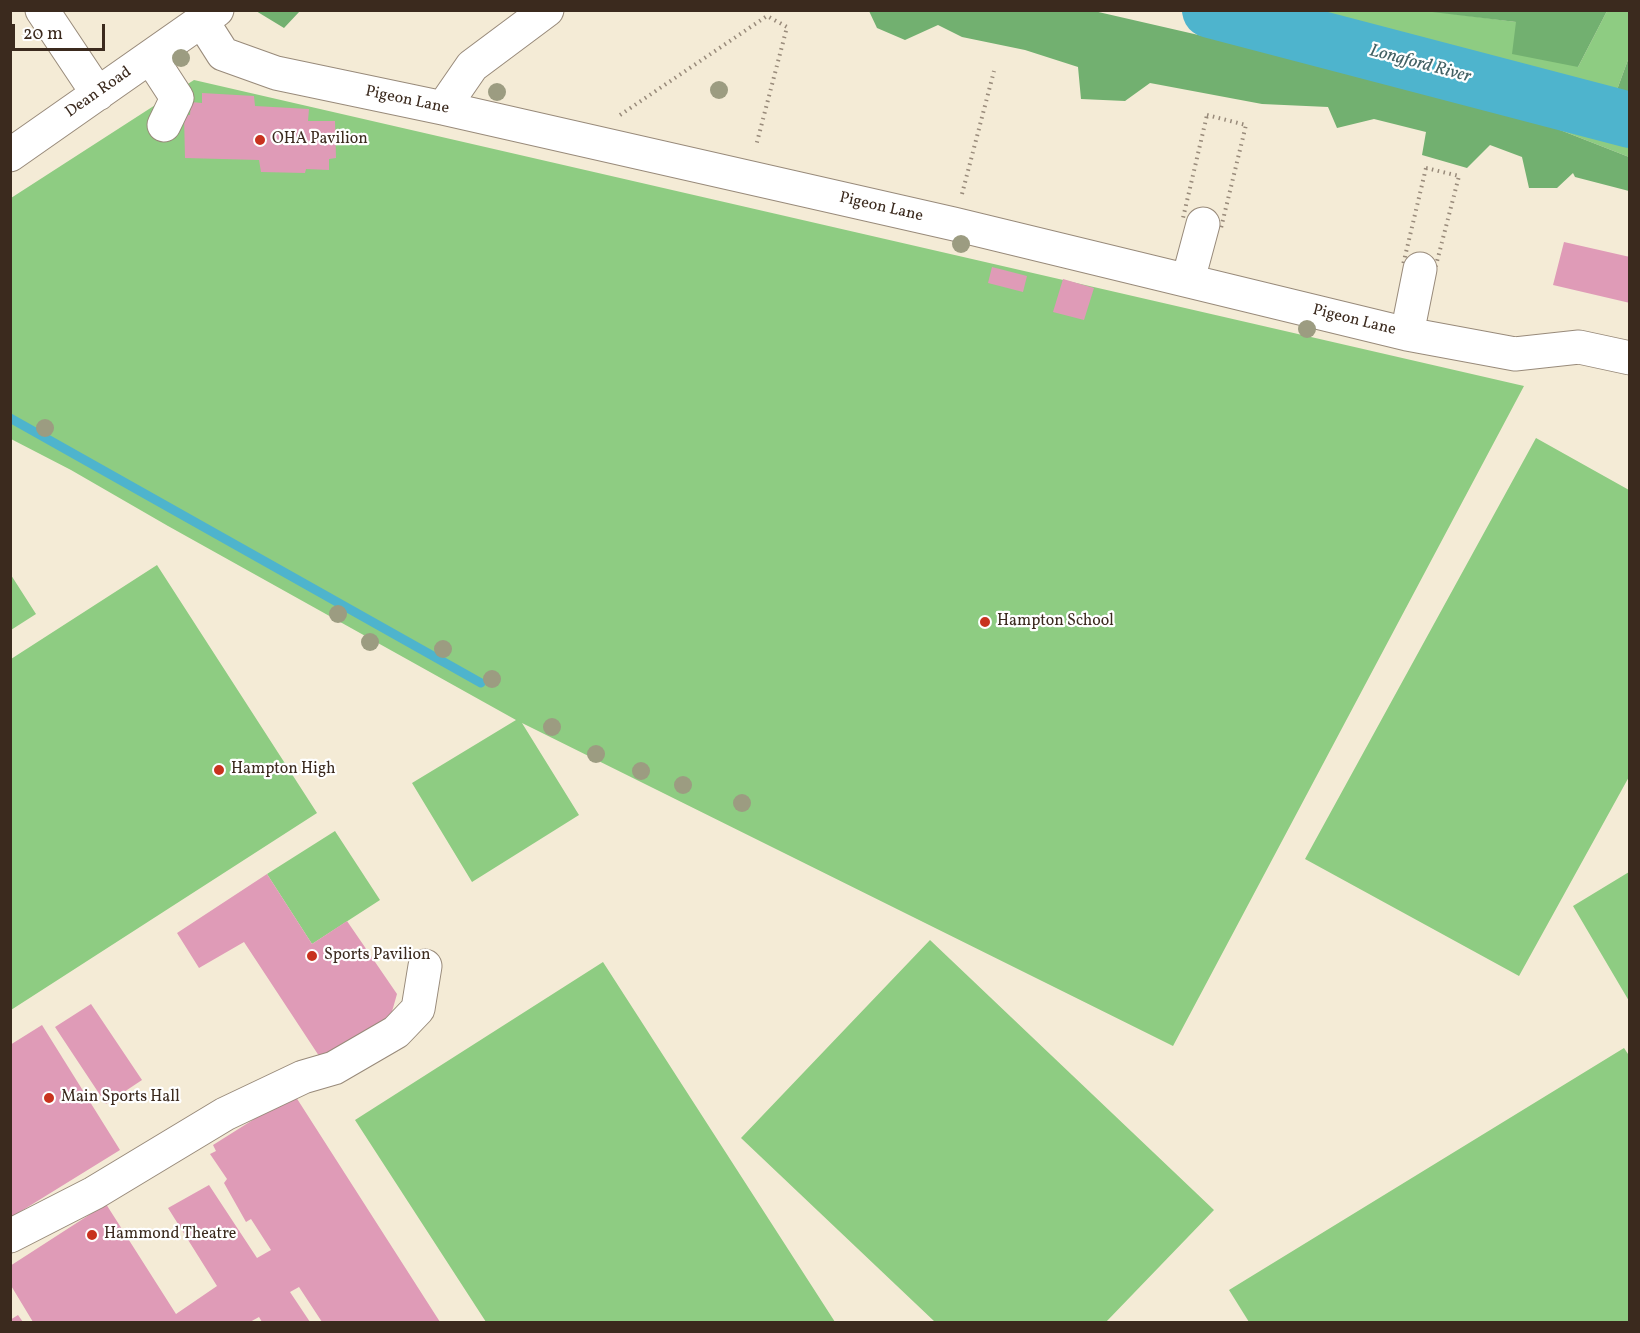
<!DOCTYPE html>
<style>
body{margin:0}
#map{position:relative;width:1640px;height:1333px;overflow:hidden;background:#f4ebd6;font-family:Vollkorn,serif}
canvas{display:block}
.frame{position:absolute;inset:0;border:12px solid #3b2a1e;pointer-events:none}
.scale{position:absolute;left:12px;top:24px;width:93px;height:27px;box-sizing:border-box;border:3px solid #3b2a1e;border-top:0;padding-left:8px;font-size:18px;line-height:21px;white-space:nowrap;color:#3b2a1e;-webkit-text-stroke:4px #fff;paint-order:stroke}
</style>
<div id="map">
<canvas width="1640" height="1333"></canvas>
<div class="frame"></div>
<div class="scale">20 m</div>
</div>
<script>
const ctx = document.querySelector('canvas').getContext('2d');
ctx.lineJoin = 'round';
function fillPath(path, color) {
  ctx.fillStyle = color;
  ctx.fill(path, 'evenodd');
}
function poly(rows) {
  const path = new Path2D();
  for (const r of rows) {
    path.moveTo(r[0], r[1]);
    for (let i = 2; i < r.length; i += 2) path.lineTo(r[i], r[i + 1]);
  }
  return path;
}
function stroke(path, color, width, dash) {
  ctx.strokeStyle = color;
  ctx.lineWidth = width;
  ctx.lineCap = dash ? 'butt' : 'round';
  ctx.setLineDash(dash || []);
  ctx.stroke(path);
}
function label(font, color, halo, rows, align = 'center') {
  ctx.font = font + ' Vollkorn,serif';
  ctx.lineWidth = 4.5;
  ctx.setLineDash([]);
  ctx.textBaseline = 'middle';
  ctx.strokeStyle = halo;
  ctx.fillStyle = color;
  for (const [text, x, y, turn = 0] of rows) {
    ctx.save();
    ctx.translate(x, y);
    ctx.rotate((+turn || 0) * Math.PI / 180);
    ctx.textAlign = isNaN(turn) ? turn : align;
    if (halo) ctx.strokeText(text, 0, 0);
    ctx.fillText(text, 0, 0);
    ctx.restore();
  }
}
fillPath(poly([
 [1424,10,1516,22,1578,67,1607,11,1629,11,1629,57,1614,98,1578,83,1274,11],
 [194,80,1524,386,1173,1046,522,723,579,815,472,882,412,783,516,720,168,526,71,470,11,439,11,198],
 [1486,101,1629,137,1629,157],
 [1536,438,1629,490,1630,775,1519,976,1305,859],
 [157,565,317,813,11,1010,11,659],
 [11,575,36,614,11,630,10,630],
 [335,831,380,900,312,944,267,874],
 [1629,872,1629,1001,1573,906],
 [930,940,1214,1210,1106,1322,935,1322,741,1138],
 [603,962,835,1322,486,1322,355,1120],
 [1624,1048,1630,1057,1629,1322,1249,1322,1229,1290]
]), '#8ecc82');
fillPath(poly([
 [256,11,300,11,284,28],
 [869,11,1094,11,1486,101,1629,157,1629,191,1575,177,1573,173,1557,188,1529,188,1522,157,1490,145,1467,168,1422,155,1426,132,1374,119,1337,128,1328,107,1262,104,1150,83,1125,101,1081,99,1078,67,1025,50,962,37,938,25,905,40,877,28],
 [1424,11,1607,11,1578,67,1512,54,1516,22],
 [1629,57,1630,102,1629,102,1614,98]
]), '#72b070');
stroke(poly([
 [10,418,481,683]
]), '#4eb4cd', 9);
stroke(poly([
 [1210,10,1630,120]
]), '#4eb4cd', 56);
fillPath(poly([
 [202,93,254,96,255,106,309,109,308,121,335,121,336,158,329,159,329,170,306,169,305,173,261,172,259,160,185,158,184,115,190,115,191,102,202,103],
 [1564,242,1630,257,1630,303,1553,285],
 [992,267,1027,276,1023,292,988,283],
 [1063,279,1094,288,1084,320,1053,312],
 [267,874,312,944,347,921,397,994,391,1015,321,1059,244,942,199,968,177,933],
 [91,1004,142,1080,106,1104,55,1027],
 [42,1025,120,1150,10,1218,10,1045],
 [294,1094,440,1322,322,1322,299,1287,290,1292,310,1322,262,1322,259,1317,250,1322,33,1322,10,1284,10,1266,106,1204,176,1314,217,1286,168,1208,209,1185,257,1258,271,1250,251,1219,246,1222,224,1183,227,1179,210,1154,216,1151,213,1145],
 [18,1315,23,1322,10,1322,10,1320]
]), '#df9bb7');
const minor = poly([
 [42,10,98,94],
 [202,21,223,54,276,73,443,108,954,224,1407,334,1515,354,1579,347,1630,358],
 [151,58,177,98,164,125],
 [443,108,472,66,547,10],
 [10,155,217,10],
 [1188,280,1203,224],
 [1407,334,1420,269],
 [10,1236,94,1193,225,1114,303,1077,334,1068,396,1032,418,1009,425,966]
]);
stroke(minor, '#988a7a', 35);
stroke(poly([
 [620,115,767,16,787,27,756,146],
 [1207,115,1246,125,1221,228,1183,218,1207,115],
 [1426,168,1459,176,1434,273,1403,265,1426,168],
 [962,194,994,71]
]), '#988a7a', 4, [1.5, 4.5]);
stroke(minor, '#fff', 33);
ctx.fillStyle = '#9c9c81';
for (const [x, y] of [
 [181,58],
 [719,90],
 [497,92],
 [961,244],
 [1307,329],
 [45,428],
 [338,614],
 [370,642],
 [443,649],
 [492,679],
 [552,727],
 [596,754],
 [641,771],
 [683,785],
 [742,803]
]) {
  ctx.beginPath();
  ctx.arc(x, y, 9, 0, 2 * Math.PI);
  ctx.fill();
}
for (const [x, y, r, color] of [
 [260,140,6,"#c8321e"],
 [985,622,6,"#c8321e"],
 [219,770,6,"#c8321e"],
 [312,956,6,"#c8321e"],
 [49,1098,6,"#c8321e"],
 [92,1235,6,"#c8321e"]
]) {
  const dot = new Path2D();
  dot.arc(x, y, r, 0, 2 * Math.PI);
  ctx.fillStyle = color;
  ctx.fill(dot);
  stroke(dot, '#fff', 2);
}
label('16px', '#3b2a1e', '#fff', [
 ["Dean Road",99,93,-35],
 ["Pigeon Lane",407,101,12],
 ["Pigeon Lane",881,208,13],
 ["Pigeon Lane",1354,321,14]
]);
label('16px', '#3b2a1e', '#fff', [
 ["OHA Pavilion",272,140],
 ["Hampton School",997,622],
 ["Hampton High",231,770],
 ["Sports Pavilion",324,956],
 ["Main Sports Hall",61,1098],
 ["Hammond Theatre",104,1235]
], 'left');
label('italic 18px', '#436164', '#fff', [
 ["Longford River",1420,65,15]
]);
</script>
